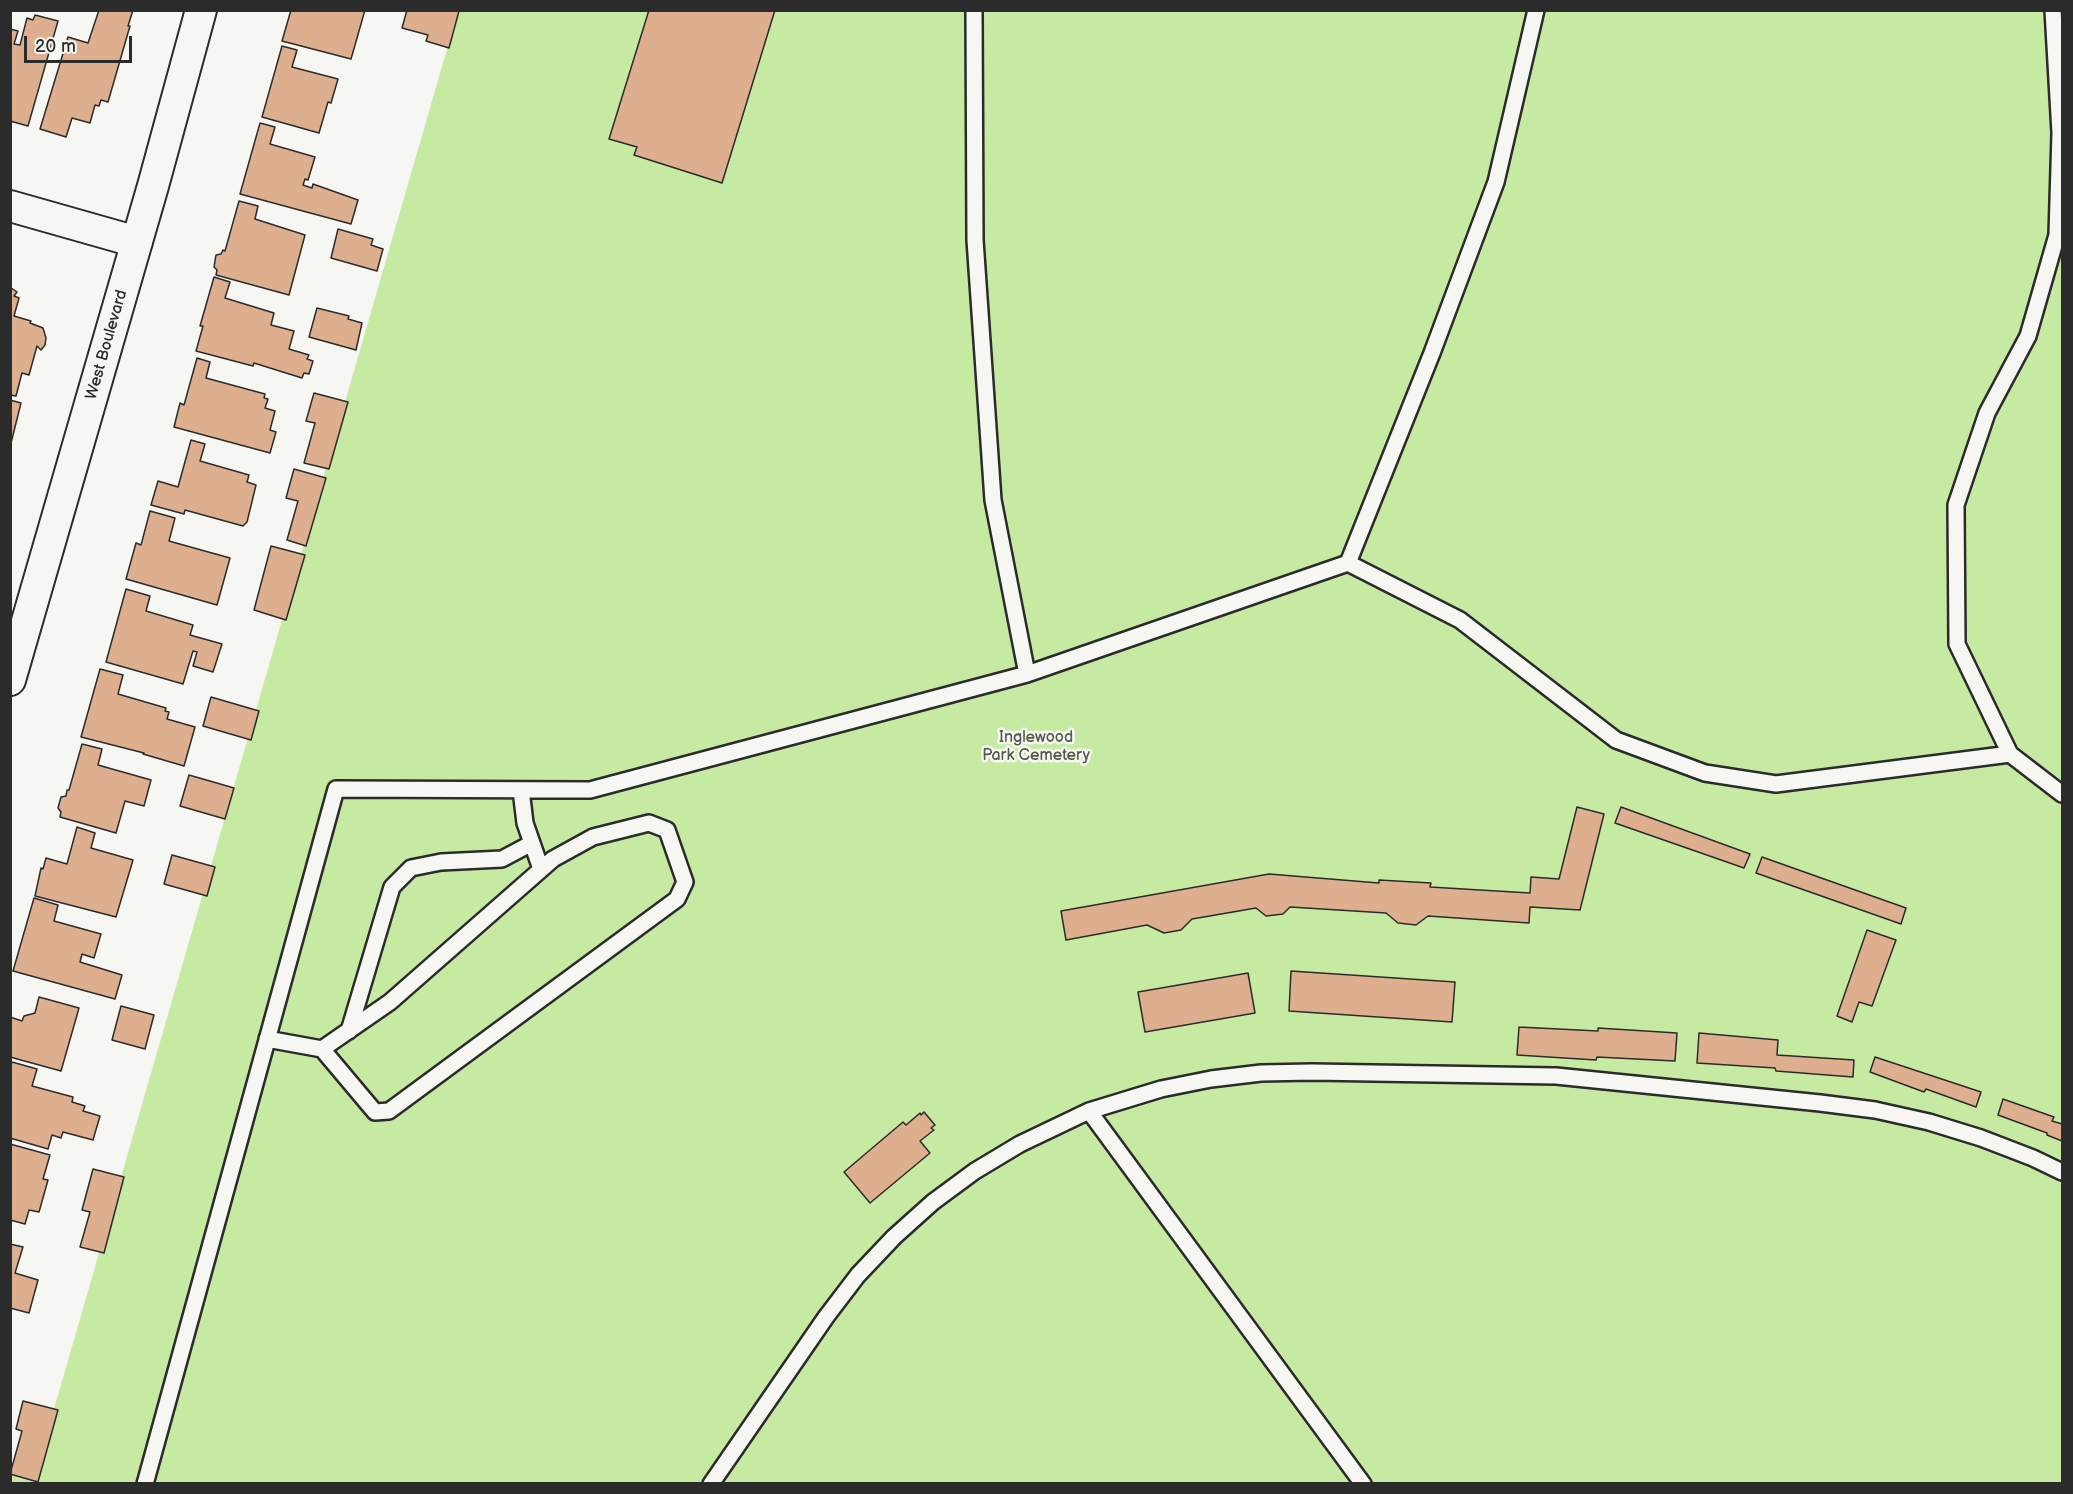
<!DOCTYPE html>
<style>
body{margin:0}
#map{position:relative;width:2073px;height:1494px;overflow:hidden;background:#f6f6f2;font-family:"Balsamiq Sans",sans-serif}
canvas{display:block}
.frame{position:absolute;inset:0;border:12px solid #2b2b2b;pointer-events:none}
.scale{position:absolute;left:24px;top:36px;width:108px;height:27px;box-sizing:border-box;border:3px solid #2b2b2b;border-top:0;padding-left:8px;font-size:18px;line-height:21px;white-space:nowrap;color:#2b2b2b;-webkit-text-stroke:4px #f6f6f2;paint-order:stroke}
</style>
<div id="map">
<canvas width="2073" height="1494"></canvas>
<div class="frame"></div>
<div class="scale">20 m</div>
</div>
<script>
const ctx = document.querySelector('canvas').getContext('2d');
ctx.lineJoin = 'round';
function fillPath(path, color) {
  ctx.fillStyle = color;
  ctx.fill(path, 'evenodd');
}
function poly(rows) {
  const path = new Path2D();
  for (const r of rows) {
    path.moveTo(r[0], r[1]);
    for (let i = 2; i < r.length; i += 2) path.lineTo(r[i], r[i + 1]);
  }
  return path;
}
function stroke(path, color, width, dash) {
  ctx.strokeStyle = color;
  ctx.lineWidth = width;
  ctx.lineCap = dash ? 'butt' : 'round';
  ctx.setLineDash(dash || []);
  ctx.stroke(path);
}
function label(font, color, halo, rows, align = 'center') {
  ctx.font = font + ' "Balsamiq Sans",sans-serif';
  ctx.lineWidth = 5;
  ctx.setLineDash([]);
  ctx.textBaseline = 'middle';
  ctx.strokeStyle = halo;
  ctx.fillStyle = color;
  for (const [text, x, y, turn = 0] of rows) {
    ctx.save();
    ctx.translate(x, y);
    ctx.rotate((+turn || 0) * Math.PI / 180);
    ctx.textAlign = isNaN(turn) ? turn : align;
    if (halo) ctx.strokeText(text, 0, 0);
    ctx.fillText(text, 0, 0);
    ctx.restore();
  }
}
fillPath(poly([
 [458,11,2062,11,2062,1483,11,1484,10,1472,34,1478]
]), '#c7eaa3');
const building = poly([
 [99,10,133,10,128,26,130,26,108,102,101,100,99,106,95,105,90,123,72,118,66,137,40,129,68,37,88,43,99,10],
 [291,10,365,10,351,59,282,41,291,10],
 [407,10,459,11,449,48,426,41,428,35,402,28,407,10],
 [649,10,775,10,722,183,634,155,637,147,609,139,649,10],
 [35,15,58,21,28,126,10,121,10,29,18,31,14,44,20,45,27,18,33,20,35,15],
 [282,46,297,50,292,67,338,79,331,103,328,102,319,133,262,117,282,46],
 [260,123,275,127,270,144,315,157,308,180,305,179,303,185,312,188,313,184,358,200,351,224,240,194,260,123],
 [239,201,258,206,255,219,305,235,289,295,216,275,217,270,214,267,216,255,221,254,223,250,225,251,239,201],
 [338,229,373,239,371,245,383,249,377,271,331,258,338,229],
 [214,277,230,282,225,298,274,313,271,325,294,331,289,349,309,355,307,359,313,361,309,374,304,373,302,378,254,363,253,366,196,351,203,326,200,326,214,277],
 [10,287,17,292,14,296,19,298,14,316,31,321,30,323,43,328,46,338,45,345,41,350,37,346,29,375,22,373,16,396,10,395,10,287],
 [317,308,349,316,348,319,362,323,356,350,309,337,317,308],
 [197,358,210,362,206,378,265,394,264,398,268,399,265,408,275,411,270,430,276,432,270,453,174,427,180,403,184,405,197,358],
 [314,393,348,402,329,469,304,463,315,423,306,421,314,393],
 [10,400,21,403,10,447,10,400],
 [191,440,205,444,200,461,249,475,247,482,256,485,247,522,243,526,185,510,184,514,151,505,158,481,178,487,191,440],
 [294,469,326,478,306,546,287,540,298,501,286,498,294,469],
 [150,511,175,518,169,541,230,558,217,605,126,579,136,543,141,545,150,511],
 [271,546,305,555,286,620,254,610,271,546],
 [126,589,150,596,146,611,193,625,190,635,222,644,213,672,193,666,197,652,193,651,183,684,106,662,126,589],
 [100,669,123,675,118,694,166,708,165,711,169,712,167,719,195,727,184,766,143,754,144,753,81,737,100,669],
 [211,697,259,711,251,740,203,726,211,697],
 [82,744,102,749,98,765,151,780,144,806,125,801,116,833,60,817,61,812,58,808,61,797,66,796,67,790,69,790,82,744],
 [189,775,234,788,225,819,180,806,189,775],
 [1577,807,1604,814,1580,910,1530,907,1529,923,1428,916,1416,925,1398,923,1386,913,1290,907,1283,914,1266,916,1256,908,1192,919,1181,930,1164,933,1147,925,1066,940,1061,911,1269,874,1379,883,1379,880,1431,883,1430,887,1530,893,1531,877,1559,879,1577,807],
 [1621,807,1750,854,1744,868,1615,823,1621,807],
 [77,827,95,833,91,848,133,860,116,917,35,896,41,868,43,869,46,858,67,864,77,827],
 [172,855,215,867,207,896,164,884,172,855],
 [1762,857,1906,908,1901,924,1756,873,1762,857],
 [34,898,58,905,54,921,101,934,94,958,82,954,80,962,122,975,115,999,13,971,34,898],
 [1867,930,1896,940,1872,1006,1859,1002,1852,1022,1837,1016,1867,930],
 [1291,971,1455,982,1452,1022,1289,1011,1291,971],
 [1248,973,1255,1013,1145,1032,1138,992,1248,973],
 [39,997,79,1008,61,1071,10,1057,10,1017,22,1021,24,1016,35,1013,39,997],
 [121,1006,154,1015,145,1049,112,1040,121,1006],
 [1519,1027,1598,1031,1598,1028,1677,1033,1675,1061,1597,1057,1596,1060,1517,1055,1519,1027],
 [1699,1033,1778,1040,1777,1055,1854,1060,1853,1077,1776,1071,1775,1068,1697,1063,1699,1033],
 [1875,1057,1981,1092,1976,1107,1926,1089,1924,1092,1870,1072,1875,1057],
 [12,1062,37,1069,32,1086,73,1097,72,1102,85,1106,83,1111,100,1116,93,1140,63,1132,61,1138,52,1135,48,1149,10,1138,10,1068,12,1062],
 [2003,1099,2054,1117,2052,1121,2062,1124,2062,1141,2047,1135,2047,1133,1998,1115,2003,1099],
 [924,1112,935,1125,931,1128,934,1130,920,1141,930,1153,870,1203,844,1172,903,1122,906,1125,920,1113,921,1115,924,1112],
 [10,1144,50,1155,43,1179,48,1180,39,1212,29,1210,25,1224,10,1220,10,1144],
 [93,1169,124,1177,104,1253,80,1247,90,1212,82,1210,93,1169],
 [10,1244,23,1247,15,1273,38,1280,29,1313,10,1308,10,1244],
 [23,1401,58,1410,38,1482,10,1474,22,1431,16,1429,23,1401]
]);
fillPath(building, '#ddaf8f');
stroke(building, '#2b2b2b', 1.5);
const lane = poly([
 [974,10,975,240,993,500,1027,674],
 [1348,563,1432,353,1496,182,1536,10],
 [2010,754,1957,644,1956,505,1987,413,2028,336,2057,235,2060,133,2053,10],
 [521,790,525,823,541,869],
 [349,1031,392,887,411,868,441,862,502,859,532,843],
 [267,1039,322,1049,375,1112,389,1111,677,899,685,882,667,830,649,823,593,837,553,859,390,1002,322,1049],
 [1089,1111,1363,1484],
 [145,1484,336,789,590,790,1027,674,1348,563,1460,620,1616,740,1705,773,1776,784,2010,754,2062,794],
 [711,1484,826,1317,858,1275,894,1237,933,1202,975,1171,1020,1144,1089,1111,1161,1089,1211,1079,1261,1073,1312,1072,1556,1076,1820,1103,1875,1110,1929,1122,1981,1138,2033,1158,2062,1172]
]);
const street = poly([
 [10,206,137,242],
 [10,680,153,186,201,10]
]);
stroke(lane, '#2b2b2b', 20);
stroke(street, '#2b2b2b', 34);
stroke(lane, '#f6f6f2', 15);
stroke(street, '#f6f6f2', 30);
label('16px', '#2b2b2b', '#f6f6f2', [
 ["West Boulevard",107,345,-74]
]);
label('16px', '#525b49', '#f6f6f2', [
 ["Inglewood",1036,738],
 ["Park Cemetery",1036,756]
]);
</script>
